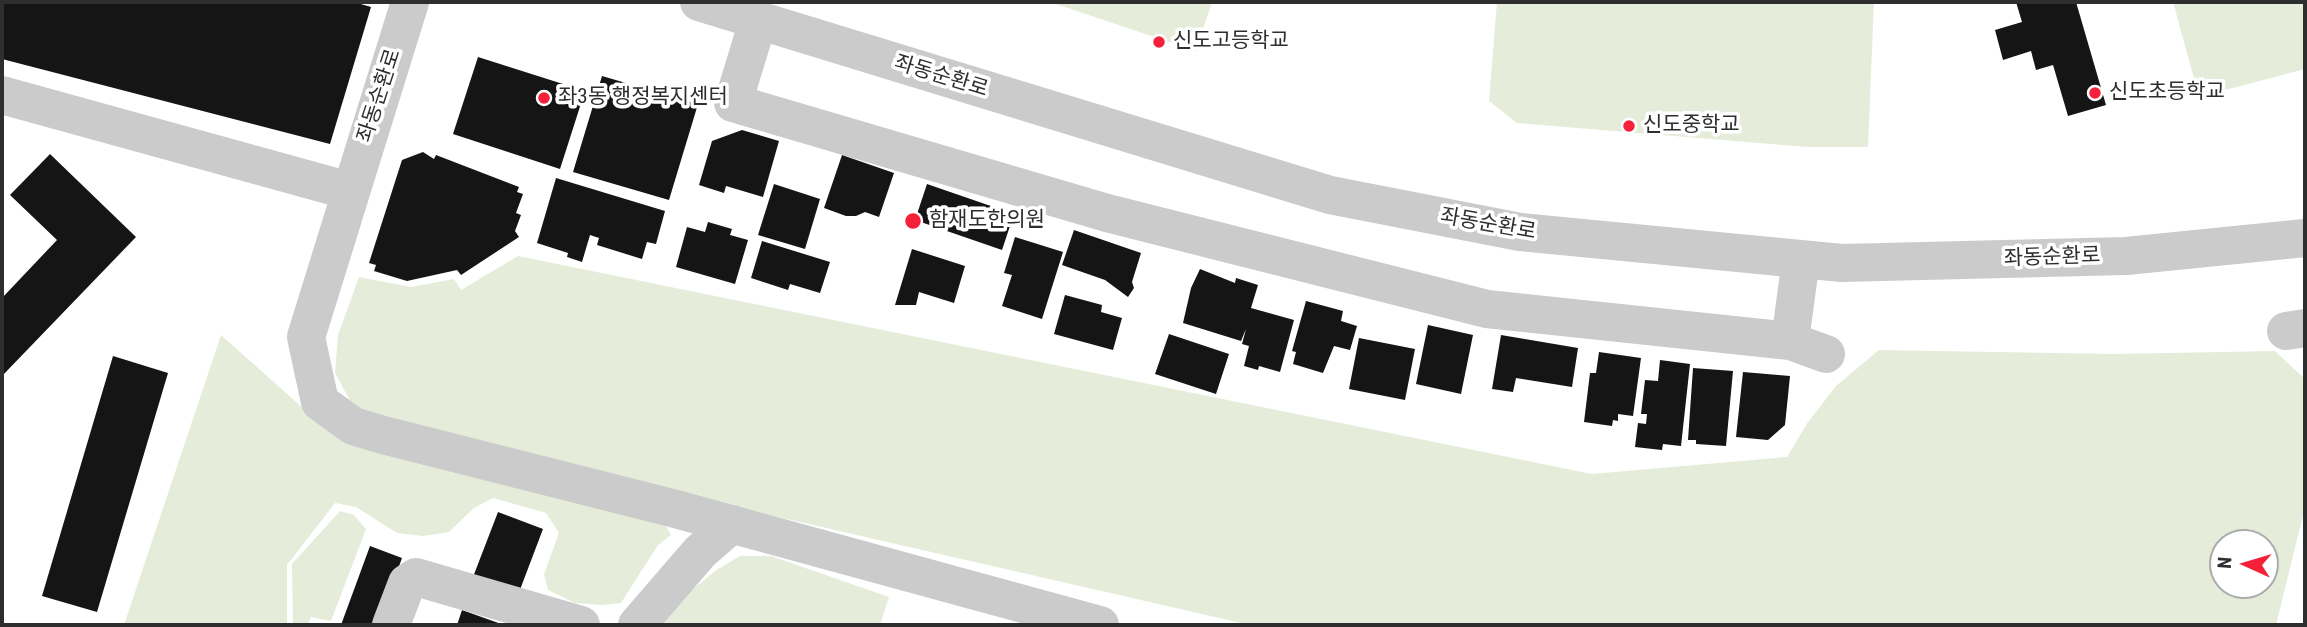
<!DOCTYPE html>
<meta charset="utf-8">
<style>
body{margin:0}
#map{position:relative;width:2307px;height:627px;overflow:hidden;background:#fff;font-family:"Roboto Condensed",sans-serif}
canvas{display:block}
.frame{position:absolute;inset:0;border:4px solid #2e2e2e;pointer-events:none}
.north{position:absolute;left:2209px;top:529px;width:70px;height:70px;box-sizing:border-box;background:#fff;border:2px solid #ababab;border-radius:50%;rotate:274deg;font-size:19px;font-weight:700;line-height:28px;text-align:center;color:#2e2e2e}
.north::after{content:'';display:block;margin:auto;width:24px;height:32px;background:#f5203a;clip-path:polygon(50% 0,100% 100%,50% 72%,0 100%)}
</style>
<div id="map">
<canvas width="2307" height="627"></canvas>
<div class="frame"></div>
<div class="north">N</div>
</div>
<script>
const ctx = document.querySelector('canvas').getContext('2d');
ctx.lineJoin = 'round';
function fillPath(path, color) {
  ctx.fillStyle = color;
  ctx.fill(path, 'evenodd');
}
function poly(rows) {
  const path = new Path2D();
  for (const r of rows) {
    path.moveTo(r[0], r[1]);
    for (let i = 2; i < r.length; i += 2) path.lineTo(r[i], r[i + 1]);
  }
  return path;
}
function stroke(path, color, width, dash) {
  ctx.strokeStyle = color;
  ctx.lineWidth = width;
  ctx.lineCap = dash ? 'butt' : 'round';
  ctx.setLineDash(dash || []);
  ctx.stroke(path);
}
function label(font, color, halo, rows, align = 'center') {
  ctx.font = font + ' "Roboto Condensed","Noto Sans KR",sans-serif';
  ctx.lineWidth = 7;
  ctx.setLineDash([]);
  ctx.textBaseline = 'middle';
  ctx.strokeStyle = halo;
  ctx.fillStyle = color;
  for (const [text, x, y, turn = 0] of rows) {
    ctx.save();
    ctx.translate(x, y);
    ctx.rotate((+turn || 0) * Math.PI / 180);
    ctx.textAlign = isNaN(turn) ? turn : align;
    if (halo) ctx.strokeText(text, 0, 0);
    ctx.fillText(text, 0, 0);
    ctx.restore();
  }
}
fillPath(poly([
 [1050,2,1212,2,1196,51],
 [1497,2,1874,2,1868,147,1807,147,1517,123,1489,101],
 [2173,2,2305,2,2305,69,2199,97],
 [518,256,1592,474,1787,457,1808,422,1836,386,1879,350,2113,354,2275,351,2305,379,2305,507,2276,625,1250,625,398,430,355,410,335,373,338,335,359,277,411,287,454,279,461,290],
 [2223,543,2265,543,2265,585,2223,585],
 [221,335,332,434,664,522,671,535,658,545,621,603,602,605,575,603,548,590,544,574,559,533,546,513,493,498,474,508,449,532,423,536,397,533,356,507,335,503,287,565,287,625,124,625],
 [340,511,354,515,366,529,331,621,311,617,308,625,293,625,292,564],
 [740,556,771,556,889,597,880,625,663,625,670,608,715,571]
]), '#e5edda');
fillPath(poly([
 [2,2,354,2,371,7,330,144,2,59],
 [2016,2,2076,2,2106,105,2068,116,2053,65,2036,70,2031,51,2003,60,1995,30,2022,22],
 [478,57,585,91,560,169,453,134],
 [602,76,698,104,669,200,573,172],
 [742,130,779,141,763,197,726,186,724,193,699,185,712,141],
 [423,152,434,159,436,155,519,187,517,192,523,194,516,213,521,215,515,231,519,237,461,275,457,270,407,281,374,271,376,265,369,263,402,160],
 [50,154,136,237,2,376,2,298,57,240,10,195],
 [842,155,894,173,879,217,865,212,856,216,846,216,824,208],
 [556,178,665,211,656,244,647,242,642,259,597,245,599,238,590,235,582,262,567,257,568,253,537,243],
 [774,184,820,199,805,249,758,235],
 [927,184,1014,214,1002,250,915,220],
 [708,222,732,229,730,235,748,240,735,284,676,267,687,227,705,232],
 [1074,230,1141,253,1132,282,1134,288,1128,297,1105,280,1062,265],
 [1015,237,1063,252,1042,319,1002,306,1012,275,1004,273],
 [762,241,830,262,820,293,790,284,788,290,751,278],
 [912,249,965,266,954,303,919,292,916,305,895,305],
 [1200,269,1235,283,1236,278,1258,285,1251,308,1294,320,1280,372,1259,366,1258,370,1244,366,1249,346,1242,344,1246,329,1241,341,1183,323,1191,288],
 [1065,295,1102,305,1101,312,1122,318,1113,350,1054,334],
 [1306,301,1343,311,1341,321,1357,326,1350,350,1334,346,1323,373,1293,364,1296,352,1292,351],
 [1428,325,1473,335,1461,394,1416,384],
 [1169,334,1229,354,1216,394,1155,374],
 [1501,335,1578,348,1572,387,1516,378,1513,392,1492,389],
 [1359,338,1415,349,1405,400,1349,389],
 [1599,352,1641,358,1633,416,1618,414,1618,421,1613,420,1612,426,1584,422,1590,373,1596,373],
 [113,356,168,373,97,612,42,596],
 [1660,360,1690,364,1681,446,1663,444,1662,450,1635,447,1638,423,1646,424,1647,414,1641,414,1645,380,1658,381],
 [1693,368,1733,371,1726,446,1696,444,1696,440,1688,440],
 [1743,372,1790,376,1785,425,1768,440,1736,437],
 [498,512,543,529,518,595,473,577],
 [370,546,402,558,378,625,341,625],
 [462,610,504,625,457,625]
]), '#151515');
stroke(poly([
 [410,2,306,337,320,402,353,426,383,435,672,508,1100,625],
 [699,2,1330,195,1520,232,1842,263,2126,256,2305,238],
 [758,21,733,103,1107,213,1487,309,1790,341],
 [2,95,350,191],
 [1801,259,1790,341,1826,354],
 [2286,331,2305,328],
 [391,625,407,583,416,577,581,625],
 [637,625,700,552,732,524]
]), '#cbcbcb', 38);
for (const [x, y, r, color] of [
 [1159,42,7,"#f5203a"],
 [2095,93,7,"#f5203a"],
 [544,98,7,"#f5203a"],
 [1629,126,7,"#f5203a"],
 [913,221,9,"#f5203a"]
]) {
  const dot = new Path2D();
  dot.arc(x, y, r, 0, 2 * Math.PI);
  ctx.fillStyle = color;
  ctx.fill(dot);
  stroke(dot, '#fff', 2.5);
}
label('21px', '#2e2e2e', '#fff', [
 ["신도고등학교",1173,42],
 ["신도초등학교",2109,93],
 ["좌3동 행정복지센터",558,98],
 ["신도중학교",1643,126],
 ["함재도한의원",929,221]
], 'left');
label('21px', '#2e2e2e', '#fff', [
 ["좌동순환로",941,77,17],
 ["좌동순환로",380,96,-72],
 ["좌동순환로",1488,225,10],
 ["좌동순환로",2052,258,-2]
]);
</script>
